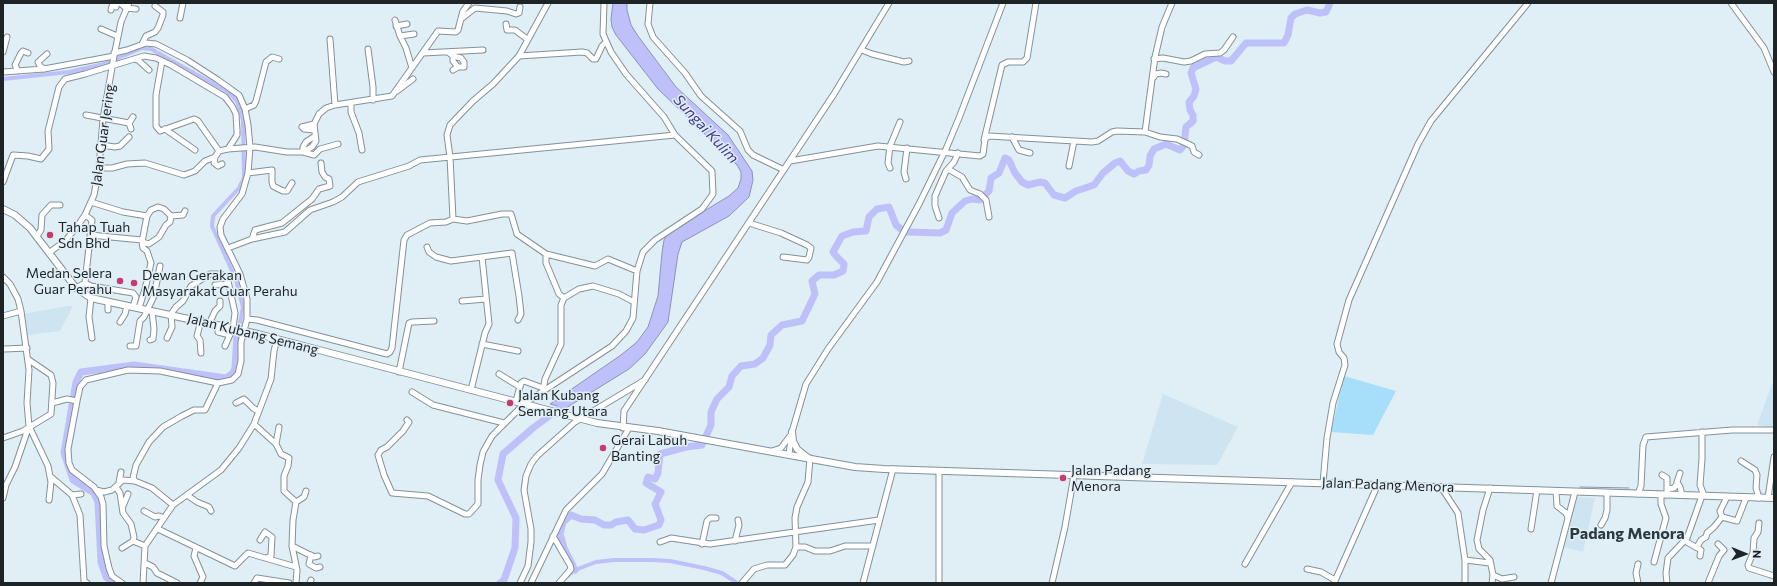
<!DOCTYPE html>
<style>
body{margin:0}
#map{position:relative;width:1777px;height:586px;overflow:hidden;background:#e0eef6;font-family:Commissioner,sans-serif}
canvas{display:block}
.frame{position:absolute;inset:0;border:4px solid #1e2426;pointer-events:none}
.north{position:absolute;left:1725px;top:534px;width:40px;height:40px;-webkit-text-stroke:3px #e0eef6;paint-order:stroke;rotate:91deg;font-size:11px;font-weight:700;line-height:16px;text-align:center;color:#1e2426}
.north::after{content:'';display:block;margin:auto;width:14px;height:18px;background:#1e2426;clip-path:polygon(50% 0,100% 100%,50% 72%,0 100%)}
</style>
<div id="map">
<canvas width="1777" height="586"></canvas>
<div class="frame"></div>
<div class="north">N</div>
</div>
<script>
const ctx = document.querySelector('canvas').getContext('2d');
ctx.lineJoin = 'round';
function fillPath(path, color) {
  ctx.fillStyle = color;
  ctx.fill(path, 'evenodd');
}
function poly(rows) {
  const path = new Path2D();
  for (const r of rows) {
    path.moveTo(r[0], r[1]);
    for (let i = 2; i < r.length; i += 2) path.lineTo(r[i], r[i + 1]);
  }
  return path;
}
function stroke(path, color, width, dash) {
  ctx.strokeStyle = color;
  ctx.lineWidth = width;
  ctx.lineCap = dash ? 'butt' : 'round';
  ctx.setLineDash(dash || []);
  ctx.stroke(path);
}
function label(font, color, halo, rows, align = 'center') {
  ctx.font = font + ' Commissioner,sans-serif';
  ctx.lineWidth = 3;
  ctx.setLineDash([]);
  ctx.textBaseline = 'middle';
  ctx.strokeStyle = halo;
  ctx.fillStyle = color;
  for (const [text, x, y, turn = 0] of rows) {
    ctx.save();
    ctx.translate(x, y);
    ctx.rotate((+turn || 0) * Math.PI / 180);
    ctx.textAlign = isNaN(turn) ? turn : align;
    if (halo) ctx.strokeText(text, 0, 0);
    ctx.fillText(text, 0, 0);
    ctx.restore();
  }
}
fillPath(poly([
 [68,306,73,306,60,331,28,335,23,314],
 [1774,383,1774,428,1757,425,1772,384],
 [1163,394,1238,427,1217,465,1142,464],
 [1576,497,1595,498,1583,552,1563,547]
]), '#cee5f1');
fillPath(poly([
 [1344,376,1396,391,1373,435,1331,432]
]), '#a7defa');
const water = poly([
 [613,3,627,3,627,10,631,25,638,36,676,87,728,135,752,171,753,180,749,197,729,216,682,242,678,254,668,322,645,354,629,369,566,408,550,404,621,355,637,342,648,327,658,296,662,253,664,240,668,233,729,196,738,188,741,179,741,172,737,165,658,89,616,35,612,27,611,19,613,3]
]);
fillPath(water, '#bec0fa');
stroke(water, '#8e91ba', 1);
stroke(poly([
 [1580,487,1629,488]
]), '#8e91ba', 1);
stroke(poly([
 [3,79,69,72,104,64,142,48,151,49,228,92,237,101,243,120,244,178,239,188,213,216,212,226,236,280,243,307,240,323],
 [565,578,575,570,596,562,614,560,652,560,670,561,704,568,722,573,737,583]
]), '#bec0fa', 4);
stroke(poly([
 [908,232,940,233,946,230,952,213,965,201,972,199,980,200,989,191,991,178,999,173,1005,158,1009,160,1015,173,1022,182,1028,185,1040,182,1045,183,1054,195,1065,198,1076,191,1094,185,1103,173,1115,163,1120,161,1128,171,1134,174,1139,171,1146,170,1149,165,1150,156,1154,149,1166,144,1180,150,1184,145,1186,127,1193,121,1193,115,1190,110,1189,102,1194,96,1196,89,1191,73,1193,68,1216,57,1225,61,1231,61,1246,43,1284,43,1288,35,1291,18,1295,14,1307,10,1320,13,1326,12,1330,3],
 [575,570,564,548,560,534,563,522,571,515,581,519,595,520,604,525,611,525,616,522,628,520,635,529,644,530,659,525,661,520,655,504,661,492,646,483,648,477,655,479,658,473,660,454,686,447,702,445,711,425,711,412,717,399,729,387,732,376,741,366,755,364,763,358,770,345,771,335,782,325,802,321,815,294,812,281,819,275,834,275,843,271,844,264,836,256,833,252,842,236,853,232,866,231,869,217,877,209,889,207,896,225,902,230],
 [113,583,106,577,101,562,98,502,94,493,73,480,64,453,76,382,81,372,134,365,226,378,233,373,235,368,237,335],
 [500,583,504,580,515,548,516,518,498,480,503,454,533,428,568,402]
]), '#bec0fa', 7);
const minor = poly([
 [120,3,126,8,136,9],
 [650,3,648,24,653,37,685,73,701,96,740,131,748,150,753,155,784,170],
 [1731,3,1764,48,1774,72],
 [111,10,112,6,116,7,117,3],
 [180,18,183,3],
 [461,19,475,8,507,11,516,14,519,13,520,7],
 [395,20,400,36,406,48,412,68],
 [506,24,507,30,515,30,527,39],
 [396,26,407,24],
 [101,29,117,36],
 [400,36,414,34],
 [330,39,335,105],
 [142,44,146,36,155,32,158,28,163,15,163,12,155,6],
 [368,49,373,87,373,100],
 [862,50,872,54,904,62,909,61],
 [3,52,7,37],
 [448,52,453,56,453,61,458,67,464,67,464,62,461,58,453,56],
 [423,53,483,50],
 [519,56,582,52,587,53,593,59,596,59,602,46,606,42],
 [134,59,138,60,149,70],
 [1154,59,1163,58,1184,62,1191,61,1205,54,1220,53,1224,50,1233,37],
 [162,61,156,95,156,126,160,131,194,119,198,121,219,151,228,149,255,147,287,152,303,152,312,147,316,141,314,124,319,114,326,108,335,105,392,96,438,31,456,32,458,30,463,11,469,3],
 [44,69,40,66,38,62,47,54],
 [453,70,458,67],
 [18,71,15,65,21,53,23,51,28,53],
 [3,72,44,69,114,56],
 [1153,78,1156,74,1161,73,1166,74],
 [397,91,413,79],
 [351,103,351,112,359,133,362,150],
 [245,109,254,105,256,101,266,62,272,57,279,59],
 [86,115,129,123,131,129],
 [129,123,133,117],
 [302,127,304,129,314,130],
 [302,127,314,124],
 [165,129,195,150],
 [1145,132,1155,57,1162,27,1172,3],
 [315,136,306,142,303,147,303,152,314,155,320,149,338,144],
 [1012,137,1019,150,1030,153],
 [984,140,1002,65,1008,62,1023,62,1027,58,1036,3],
 [101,145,115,147,120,146,129,137],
 [219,151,215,157,214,163,218,166,222,164],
 [790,161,878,146,980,156,983,154,985,139,989,136,1092,142,1098,141,1112,132,1117,131,1145,132,1160,137,1177,139,1188,144,1192,146,1194,152,1199,155],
 [1069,166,1074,141],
 [99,168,112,168,127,164,145,163,184,175,195,171,205,161,215,157],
 [890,168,888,163,890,146,900,122],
 [948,169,962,177,970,190,980,194,986,200,989,217],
 [248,173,272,170,272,182,273,186,283,191,287,191,292,183],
 [906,179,904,172,907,148],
 [3,182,13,155,28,156,41,159,49,149,48,131,59,87,65,79,85,74,144,56,156,58,171,65,225,97,232,106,236,114,237,131,237,135,228,149],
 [91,202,123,212,147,216,151,210,158,207,164,209,171,216],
 [147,216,142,242,149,244,159,237,166,225,170,222,171,216],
 [171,216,183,215,185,211],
 [939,218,935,206,935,196,946,171,954,162,958,153],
 [453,219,450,157,447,135,450,125,473,101,493,84,519,56,548,3],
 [749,223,781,233,807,245,811,248,809,257,807,260,783,257],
 [90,235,142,240],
 [37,236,41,230,42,215,51,205,60,205],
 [252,239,255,230,282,223,312,199,319,189,330,186,329,179,325,177,322,172,321,163],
 [427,247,429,252,436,257,451,261,512,253,519,296,521,314,518,320],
 [228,248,252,239,285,232,310,210,333,202,342,197,358,182,409,166,420,160,675,135],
 [50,252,65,241,76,228,85,215,94,195,99,168,103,119,114,56,121,22,129,3],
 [546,254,546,263,559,294,564,298],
 [3,277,10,284,18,299,21,311,29,370,27,403,29,426,15,467,6,485,3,498],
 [85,283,92,220,85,215],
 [215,285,226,284,228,281],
 [76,288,85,283,91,286,133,293,136,297,133,307],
 [91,298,89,317,92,338],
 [462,301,486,299],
 [139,308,145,289,151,263,147,251,143,248,142,242],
 [108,310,108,302],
 [3,316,21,311],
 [247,319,257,320,387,354,390,352,392,348,404,240,407,235,430,223,446,222,453,219,467,221,502,214,511,214,517,234,546,254,595,266,608,259,637,271],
 [120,322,125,314,127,306],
 [210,322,215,311,220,306,220,301],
 [220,325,218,332,230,335],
 [167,338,172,327,171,314,176,307,183,301,191,286,210,274,221,274,228,281,235,313,233,328,225,346],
 [150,340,153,339,154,329,152,311],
 [482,344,518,351],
 [130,346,136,346,140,321,144,317,154,296,160,266],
 [4,349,27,348],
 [201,353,200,340,197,336,201,320],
 [399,372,409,323,412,322,434,321],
 [499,374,520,387],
 [471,390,485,333,489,324,482,257],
 [543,391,545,379,561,344,561,305,564,298,579,289,593,286,619,294,634,302],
 [412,392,433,405,504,423],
 [77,401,80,387,86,380,128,370,160,371,218,383,232,380,238,374,241,361,241,342,247,319,247,299,240,274,221,235,220,227,223,219,242,194,248,173,250,147,248,125,245,109,239,95,218,80,187,60,156,44,146,43,127,50,114,53],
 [516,401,521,383,524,381,543,388],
 [52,403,67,399,77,401,68,449,69,463,72,470,94,487,101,497,103,504,104,546,109,568,112,576,122,583],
 [236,403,244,399,253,408,258,411],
 [407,420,409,422,403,431,387,447,381,450,378,455,384,475,392,493,428,496,465,514,469,514,478,504,478,480,480,465,483,452,492,436,525,403,612,346,626,331,633,318,637,271,643,252,655,240,702,209,713,194,712,171,675,135,664,117,626,74,611,52,603,34,604,3],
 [254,424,276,444],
 [29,426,48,466,51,482,49,500],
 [279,427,276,444,281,454,289,458,288,466,284,476,284,491,296,502],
 [623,428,624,411,834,94,889,3],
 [3,438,23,431,51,414,53,383,51,375,29,360],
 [772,451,781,448,790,436],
 [789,454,792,432,806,384,828,349,877,282,919,204,946,149,959,118,1003,3],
 [1741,461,1755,470,1757,475,1756,488,1759,498],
 [939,471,939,583],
 [1680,473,1677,482,1680,487,1682,495],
 [1662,475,1667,478,1667,495],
 [51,477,72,495,80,515,84,581,87,583],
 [135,481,133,478,136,465,149,442,163,427,182,416,194,410,205,410,218,383],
 [119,482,121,472],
 [1323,483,1327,438,1333,403,1345,365,1344,358,1339,352,1337,344,1349,300,1418,144,1431,121,1528,3],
 [116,487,120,493,123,513,131,524,134,537,133,541],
 [1441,487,1458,513,1465,560,1465,583],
 [1490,488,1483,510,1477,540,1479,549,1490,560,1493,575,1492,583],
 [1667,489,1674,488,1677,484],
 [96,490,104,492,112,490,123,480,135,481,152,488,173,505],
 [1556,491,1557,506,1566,513,1568,518],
 [1638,494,1641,486,1643,445,1646,437,1732,430,1774,430],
 [72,495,81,494],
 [187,495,197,502,209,507,211,511],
 [1768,498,1774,457],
 [123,506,128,494],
 [144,511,155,517,159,516,164,518],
 [1722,517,1737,521,1746,498],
 [1759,523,1758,532,1754,538,1753,553,1748,565,1749,568,1774,576],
 [1601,525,1605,518,1607,510,1607,493],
 [158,529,235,566,248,553,296,567],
 [1531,529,1537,490],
 [553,536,570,565,571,569,559,583],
 [260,540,265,532,272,537,271,556,266,558],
 [735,541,739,525,738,520],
 [1685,541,1701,550,1700,556],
 [660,542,671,538,710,544,879,520],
 [702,544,707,521,710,518,716,518],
 [292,546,314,557,318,556],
 [796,547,805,547,815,551,830,551,845,546,873,546],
 [1697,547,1701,540,1706,537,1707,533,1714,527,1722,517,1720,511,1727,497],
 [122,548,133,541,145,546],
 [196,548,194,556,203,577,200,583],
 [311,555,309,564,316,568,320,567],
 [1465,560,1490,563],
 [1654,562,1666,518,1661,504,1661,495],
 [145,563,153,567,157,573,177,583],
 [1245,564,1292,482],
 [1307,569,1321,572,1335,580],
 [1493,575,1502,579,1514,577],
 [143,583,145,546,164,518,173,505,221,470,239,448,254,424,271,379,274,351,277,339],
 [254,583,257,578,289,583],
 [296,583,297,570,292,546,293,520,296,502,304,497,306,491],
 [310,583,311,580],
 [520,583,528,566,531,542,531,529,524,490,526,476,531,464,537,456,575,422,645,380],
 [531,583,566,510,602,474,629,428],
 [742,583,754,569,767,565,785,565,793,555,796,547,795,518,797,507,808,482,810,458],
 [863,583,893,469],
 [1052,583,1065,527,1074,475],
 [1334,583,1378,484],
 [1551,583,1575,492],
 [1638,583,1636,573,1638,564],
 [1667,583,1666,573,1668,558,1687,538,1703,493,1700,485,1702,459,1702,432],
 [1708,583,1719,556,1724,550,1718,544]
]);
const major = poly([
 [3,209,15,215,30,228,76,288,91,298,258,334,597,423,658,431,855,467,884,469,1774,498],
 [792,432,793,441,797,449,807,457]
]);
stroke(minor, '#839198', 7);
stroke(major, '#839198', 8);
stroke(minor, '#fff', 5);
stroke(major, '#fff', 6);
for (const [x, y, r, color] of [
 [50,235,4,"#c73b6f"],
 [120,281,4,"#c73b6f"],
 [134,283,4,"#c73b6f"],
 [510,403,4,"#c73b6f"],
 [603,448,4,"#c73b6f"],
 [1063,478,4,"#c73b6f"]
]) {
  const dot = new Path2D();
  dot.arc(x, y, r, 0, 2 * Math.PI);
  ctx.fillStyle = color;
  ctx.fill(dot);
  stroke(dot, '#e0eef6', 1.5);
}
label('14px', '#1e2426', '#e0eef6', [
 ["Jalan Guar Jering",103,135,-82],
 ["Jalan Kubang Semang",253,334,14],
 ["Jalan Padang Menora",1388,485,2]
]);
label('14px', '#1e2426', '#e0eef6', [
 ["Tahap Tuah",58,227],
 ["Sdn Bhd",58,243],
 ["Medan Selera",112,273,"right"],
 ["Guar Perahu",112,289,"right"],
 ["Dewan Gerakan",142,275],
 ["Masyarakat Guar Perahu",142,291],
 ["Jalan Kubang",518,395],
 ["Semang Utara",518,411],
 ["Gerai Labuh",611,440],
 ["Banting",611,456],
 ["Jalan Padang",1071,470],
 ["Menora",1071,486]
], 'left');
label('italic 15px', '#433a8c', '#e0eef6', [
 ["Sungai Kulim",706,129,47]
]);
label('bold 16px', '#2d393f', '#e0eef6', [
 ["Padang Menora",1627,534]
]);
</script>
